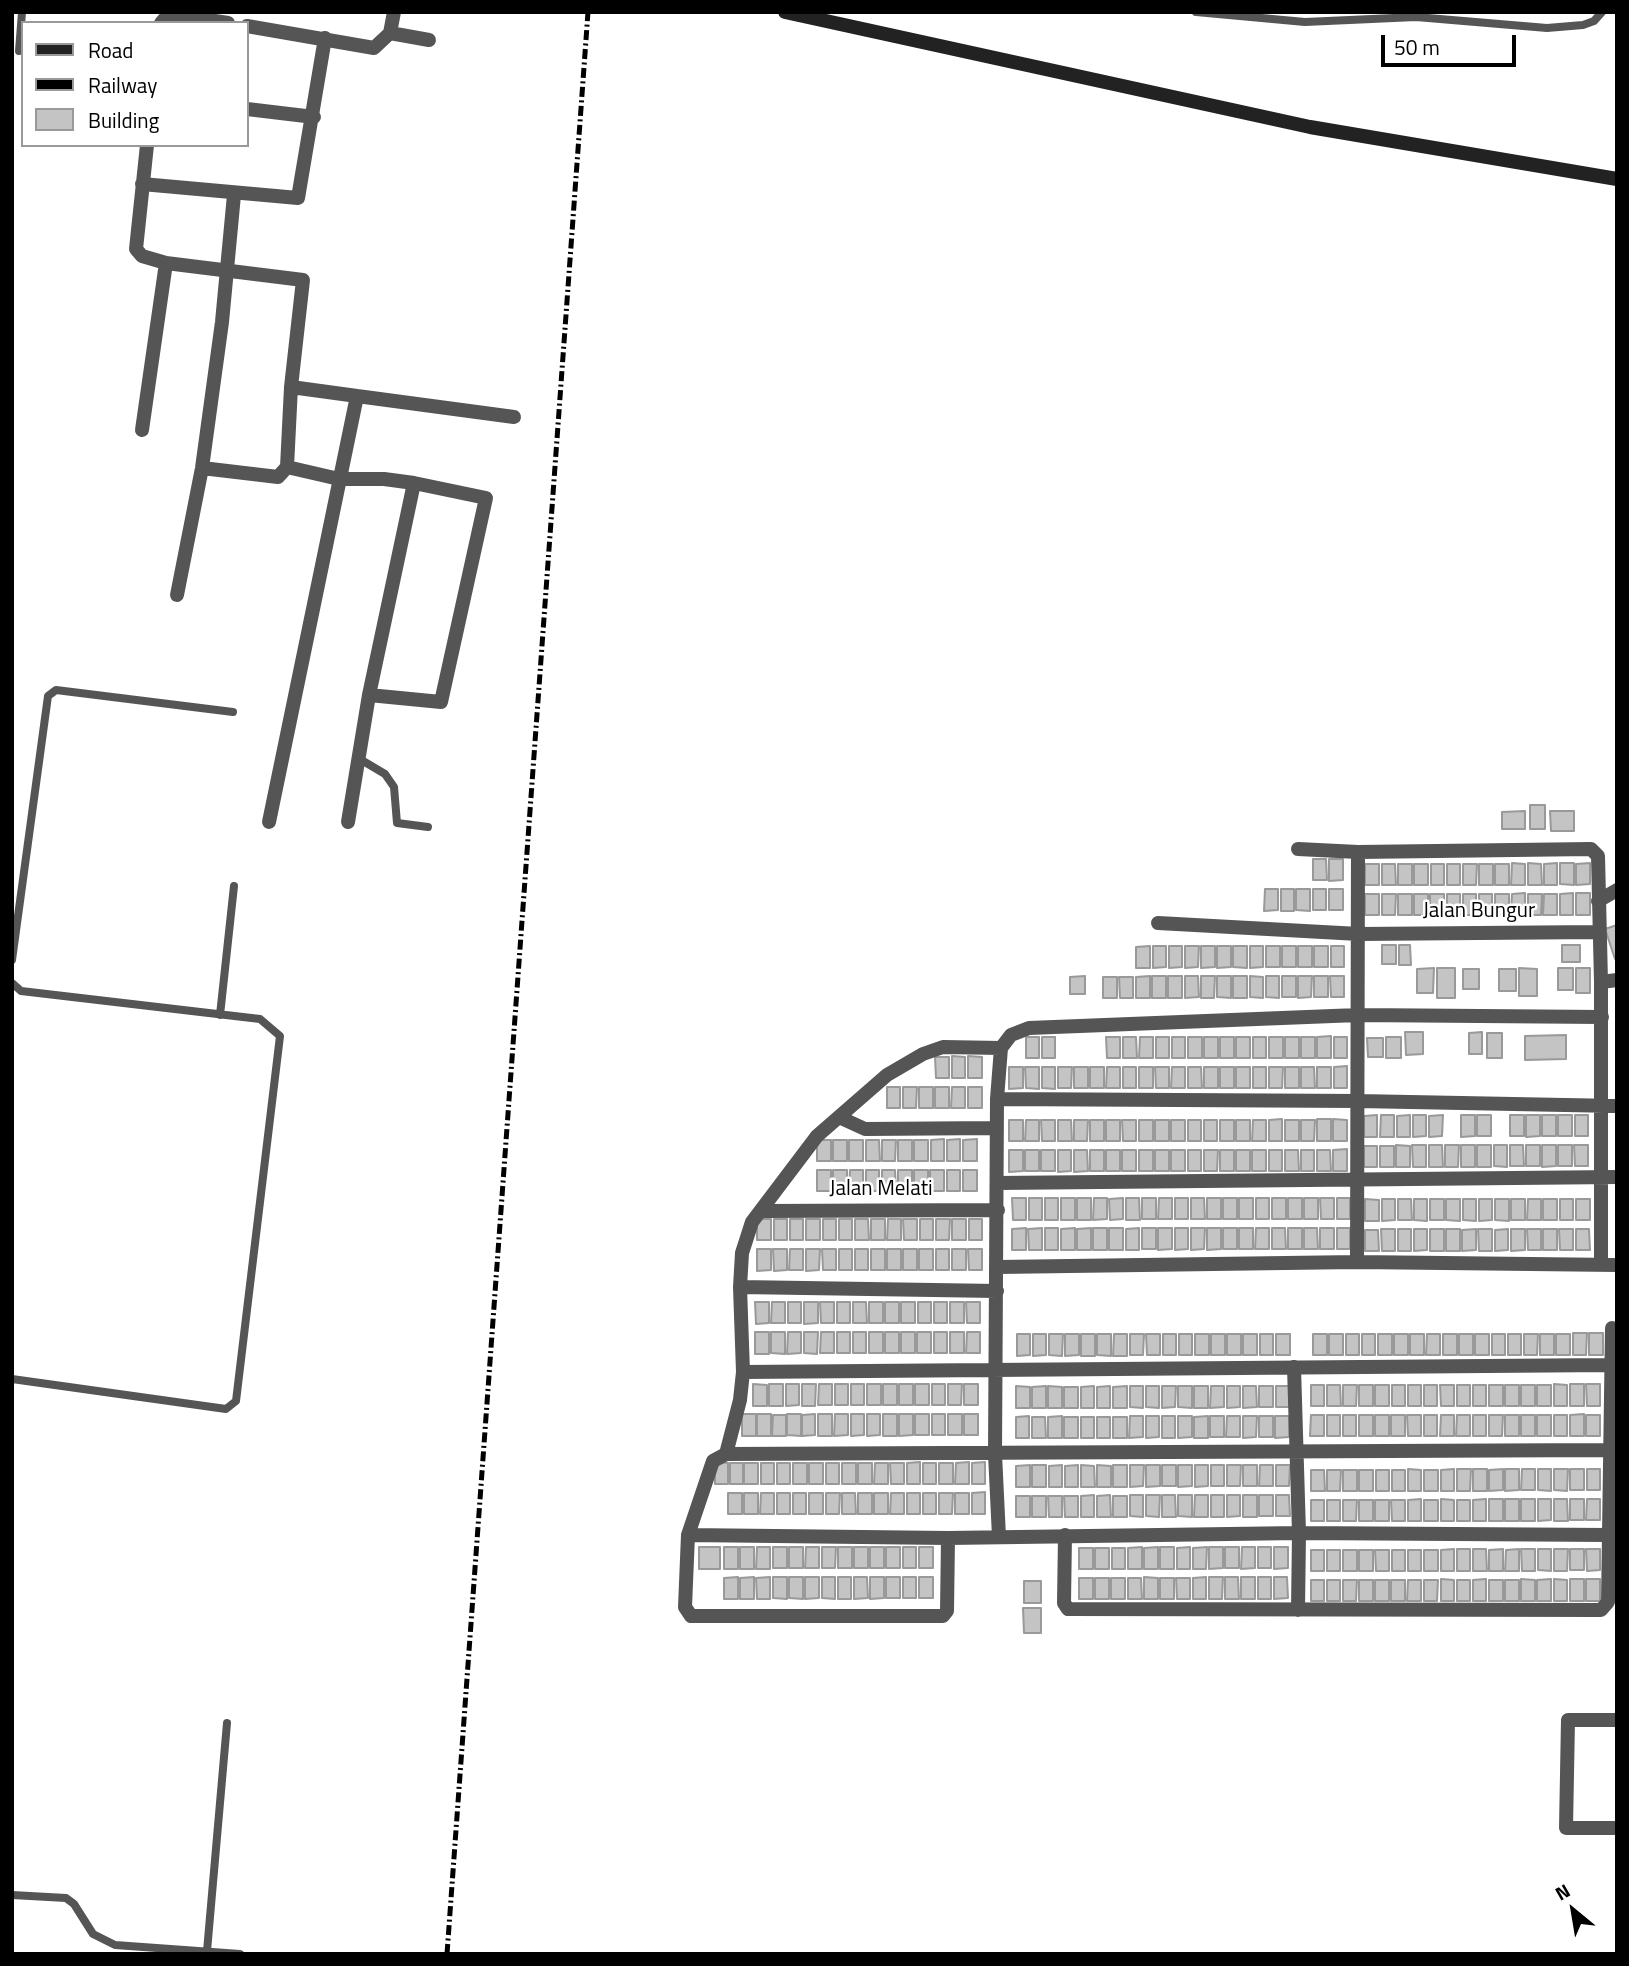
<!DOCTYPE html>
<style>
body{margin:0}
#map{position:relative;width:1629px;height:1966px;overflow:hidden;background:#fff;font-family:"Titillium Web",sans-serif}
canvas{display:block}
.frame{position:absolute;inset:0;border:14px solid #000;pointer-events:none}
.legend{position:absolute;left:21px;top:21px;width:228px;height:126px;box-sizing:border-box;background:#fff;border:2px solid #999;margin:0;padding:9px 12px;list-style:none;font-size:21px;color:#000}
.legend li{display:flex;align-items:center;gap:14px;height:35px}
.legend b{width:35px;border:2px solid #999}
.north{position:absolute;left:1538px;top:1875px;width:70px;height:70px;-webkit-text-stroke:5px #fff;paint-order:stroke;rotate:330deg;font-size:19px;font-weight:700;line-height:28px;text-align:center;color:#000}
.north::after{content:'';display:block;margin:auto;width:24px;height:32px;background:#000;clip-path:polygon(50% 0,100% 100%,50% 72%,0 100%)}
.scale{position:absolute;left:1381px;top:35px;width:135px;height:32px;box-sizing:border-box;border:4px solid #000;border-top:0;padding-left:9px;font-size:21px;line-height:24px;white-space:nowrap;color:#000;-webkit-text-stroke:5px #fff;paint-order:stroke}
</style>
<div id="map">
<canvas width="1629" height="1966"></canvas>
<div class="frame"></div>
<ul class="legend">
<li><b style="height:9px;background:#222"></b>Road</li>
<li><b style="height:9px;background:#000"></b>Railway</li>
<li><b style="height:19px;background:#c4c4c4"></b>Building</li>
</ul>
<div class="north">N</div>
<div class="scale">50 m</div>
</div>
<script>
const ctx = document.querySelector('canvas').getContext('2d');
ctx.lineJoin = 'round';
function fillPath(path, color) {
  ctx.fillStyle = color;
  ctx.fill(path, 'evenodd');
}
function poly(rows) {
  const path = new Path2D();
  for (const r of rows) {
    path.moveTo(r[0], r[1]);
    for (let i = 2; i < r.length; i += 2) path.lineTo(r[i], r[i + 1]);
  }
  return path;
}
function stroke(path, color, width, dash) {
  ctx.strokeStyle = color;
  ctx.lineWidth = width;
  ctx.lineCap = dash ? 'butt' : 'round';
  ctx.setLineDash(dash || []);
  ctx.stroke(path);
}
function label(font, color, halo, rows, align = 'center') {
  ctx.font = font + ' "Titillium Web",sans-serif';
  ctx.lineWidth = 5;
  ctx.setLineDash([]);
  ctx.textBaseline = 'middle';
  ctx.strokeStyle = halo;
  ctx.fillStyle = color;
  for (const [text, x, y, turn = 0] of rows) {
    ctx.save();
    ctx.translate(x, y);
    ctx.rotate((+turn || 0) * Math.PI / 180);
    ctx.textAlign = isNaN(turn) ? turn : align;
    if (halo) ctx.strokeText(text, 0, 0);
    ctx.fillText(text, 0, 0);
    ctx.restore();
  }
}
const building = poly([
 [1530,805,1545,805,1545,829,1530,829,1530,805],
 [1525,811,1525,829,1502,829,1502,812,1525,811],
 [1550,811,1574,811,1574,831,1551,831,1550,811],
 [1313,859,1326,859,1327,880,1313,880,1313,859],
 [1329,859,1343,859,1343,880,1329,881,1329,859],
 [1512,863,1525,864,1525,885,1511,885,1512,863],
 [1528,863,1541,864,1542,885,1528,885,1528,863],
 [1557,863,1557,885,1544,885,1544,864,1557,863],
 [1560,863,1574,863,1574,885,1560,884,1560,863],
 [1590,863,1590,884,1576,885,1576,864,1590,863],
 [1365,864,1379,864,1379,885,1365,885,1365,864],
 [1382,864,1395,864,1396,885,1382,885,1382,864],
 [1398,864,1412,864,1412,885,1398,885,1398,864],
 [1414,864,1428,864,1428,885,1414,885,1414,864],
 [1431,864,1444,864,1444,885,1431,885,1431,864],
 [1447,864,1460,864,1460,885,1447,885,1447,864],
 [1463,864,1477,864,1476,885,1463,885,1463,864],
 [1479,864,1493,864,1493,885,1479,885,1479,864],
 [1495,864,1509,864,1509,885,1495,885,1495,864],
 [1265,889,1278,889,1278,910,1264,911,1265,889],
 [1281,889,1294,889,1294,911,1281,911,1281,889],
 [1296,889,1310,889,1310,911,1296,910,1296,889],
 [1313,889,1326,889,1326,910,1313,910,1313,889],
 [1329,889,1343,889,1343,910,1329,910,1329,889],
 [1525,893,1525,915,1511,915,1512,894,1525,893],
 [1573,893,1573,915,1560,915,1560,894,1573,893],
 [1576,893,1590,893,1590,915,1576,915,1576,893],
 [1365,894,1379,894,1379,915,1365,915,1365,894],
 [1382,894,1396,894,1395,915,1382,915,1382,894],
 [1398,894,1412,894,1412,915,1398,915,1398,894],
 [1414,894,1428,894,1428,915,1414,915,1414,894],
 [1430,894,1444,894,1444,915,1430,915,1430,894],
 [1447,894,1460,894,1460,915,1447,915,1447,894],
 [1463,894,1476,894,1476,915,1463,915,1463,894],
 [1479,894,1492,894,1492,915,1479,915,1479,894],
 [1495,894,1509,894,1509,915,1495,915,1495,894],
 [1528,894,1542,894,1541,915,1528,915,1528,894],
 [1544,894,1557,894,1557,915,1543,915,1544,894],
 [1617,925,1617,959,1615,959,1605,929,1617,925],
 [1382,945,1396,945,1396,964,1382,964,1382,945],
 [1399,945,1410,945,1411,965,1399,965,1399,945],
 [1562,945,1580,945,1580,962,1562,962,1562,945],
 [1150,946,1150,968,1136,968,1136,947,1150,946],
 [1153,946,1166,946,1166,967,1153,968,1153,946],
 [1169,946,1182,946,1182,967,1169,968,1169,946],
 [1185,946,1199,946,1198,967,1185,968,1185,946],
 [1201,946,1215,946,1215,967,1201,968,1201,946],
 [1217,946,1231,946,1231,967,1217,968,1217,946],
 [1233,946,1247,946,1247,968,1233,967,1233,946],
 [1250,946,1263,946,1263,967,1250,968,1250,946],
 [1266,946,1280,946,1280,967,1266,967,1266,946],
 [1282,946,1296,946,1296,967,1282,967,1282,946],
 [1298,946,1312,946,1312,967,1298,967,1298,946],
 [1314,946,1328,946,1328,967,1314,967,1314,946],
 [1331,946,1344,946,1344,967,1331,967,1331,946],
 [1434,968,1433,993,1417,993,1417,969,1434,968],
 [1437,968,1455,968,1455,998,1437,998,1437,968],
 [1519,968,1537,969,1537,996,1519,996,1519,968],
 [1558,968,1573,968,1573,990,1558,990,1558,968],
 [1576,968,1590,968,1590,993,1576,993,1576,968],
 [1463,969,1479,969,1479,989,1463,989,1463,969],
 [1499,969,1516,969,1516,991,1499,991,1499,969],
 [1085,976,1085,994,1070,994,1070,977,1085,976],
 [1150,976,1150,998,1136,998,1136,977,1150,976],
 [1152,976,1166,976,1166,998,1152,998,1152,976],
 [1168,976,1182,976,1182,998,1168,998,1168,976],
 [1185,976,1198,976,1199,997,1185,998,1185,976],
 [1201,976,1215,976,1214,998,1201,998,1201,976],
 [1217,976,1231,976,1231,998,1217,997,1217,976],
 [1233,976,1247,976,1247,998,1233,998,1233,976],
 [1250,976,1263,977,1263,998,1250,997,1250,976],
 [1266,976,1279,976,1279,998,1266,997,1266,976],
 [1282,976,1296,976,1296,997,1282,997,1282,976],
 [1298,976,1312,976,1311,997,1298,998,1298,976],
 [1314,976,1328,976,1328,997,1314,997,1314,976],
 [1330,976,1344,976,1344,997,1331,997,1330,976],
 [1103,977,1117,977,1117,998,1103,998,1103,977],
 [1119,977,1133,977,1133,998,1120,998,1119,977],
 [1405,1032,1423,1032,1423,1054,1406,1055,1405,1032],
 [1482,1032,1482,1054,1469,1054,1469,1033,1482,1032],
 [1487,1033,1502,1033,1502,1058,1487,1058,1487,1033],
 [1566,1035,1566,1059,1525,1060,1525,1036,1566,1035],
 [1331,1036,1331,1058,1317,1058,1317,1037,1331,1036],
 [1026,1037,1039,1037,1039,1058,1026,1058,1026,1037],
 [1042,1037,1055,1037,1055,1058,1042,1058,1042,1037],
 [1106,1037,1120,1037,1120,1058,1107,1058,1106,1037],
 [1123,1037,1136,1037,1137,1058,1123,1058,1123,1037],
 [1140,1037,1153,1037,1153,1058,1139,1058,1140,1037],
 [1156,1037,1169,1037,1169,1058,1156,1058,1156,1037],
 [1172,1037,1185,1037,1185,1058,1172,1058,1172,1037],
 [1188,1037,1202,1037,1202,1058,1188,1058,1188,1037],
 [1204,1037,1218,1037,1218,1058,1204,1058,1204,1037],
 [1220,1037,1234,1037,1234,1058,1220,1058,1220,1037],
 [1236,1037,1250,1037,1250,1058,1236,1058,1236,1037],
 [1253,1037,1266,1037,1266,1058,1253,1058,1253,1037],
 [1269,1037,1283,1037,1283,1058,1269,1058,1269,1037],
 [1285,1037,1299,1037,1299,1058,1285,1058,1285,1037],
 [1301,1037,1315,1037,1315,1058,1301,1058,1301,1037],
 [1334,1037,1347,1037,1347,1058,1334,1058,1334,1037],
 [1386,1037,1401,1037,1401,1058,1386,1058,1386,1037],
 [1367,1038,1383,1038,1383,1057,1368,1057,1367,1038],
 [952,1056,965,1057,965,1078,952,1078,952,1056],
 [968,1056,982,1057,982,1078,968,1078,968,1056],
 [935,1057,949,1057,949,1078,936,1078,935,1057],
 [1347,1066,1347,1088,1334,1088,1334,1067,1347,1066],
 [1009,1067,1023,1067,1023,1088,1009,1089,1009,1067],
 [1025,1067,1039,1067,1039,1089,1026,1088,1025,1067],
 [1042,1067,1055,1067,1055,1089,1042,1088,1042,1067],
 [1058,1067,1072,1067,1071,1088,1058,1088,1058,1067],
 [1074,1067,1088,1067,1088,1088,1074,1088,1074,1067],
 [1090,1067,1104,1067,1104,1088,1090,1088,1090,1067],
 [1107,1067,1120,1067,1120,1088,1106,1088,1107,1067],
 [1123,1067,1136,1067,1136,1088,1123,1088,1123,1067],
 [1139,1067,1153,1067,1153,1088,1139,1088,1139,1067],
 [1155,1067,1169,1067,1169,1088,1156,1088,1155,1067],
 [1172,1067,1185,1067,1185,1088,1171,1088,1172,1067],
 [1188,1067,1201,1067,1202,1088,1188,1088,1188,1067],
 [1204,1067,1218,1067,1218,1088,1204,1088,1204,1067],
 [1220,1067,1234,1067,1234,1088,1220,1088,1220,1067],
 [1236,1067,1250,1067,1250,1088,1236,1088,1236,1067],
 [1253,1067,1266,1067,1266,1088,1253,1088,1253,1067],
 [1269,1067,1283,1067,1282,1088,1269,1088,1269,1067],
 [1285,1067,1299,1067,1299,1088,1285,1088,1285,1067],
 [1301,1067,1314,1067,1315,1088,1301,1088,1301,1067],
 [1317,1067,1331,1067,1331,1088,1317,1088,1317,1067],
 [887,1087,900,1087,900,1108,887,1108,887,1087],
 [903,1087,917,1087,916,1108,903,1108,903,1087],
 [919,1087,933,1087,933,1108,919,1108,919,1087],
 [935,1087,949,1087,949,1108,935,1108,935,1087],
 [952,1087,965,1087,965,1108,951,1108,952,1087],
 [968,1087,982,1087,982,1108,968,1108,968,1087],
 [1377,1115,1377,1137,1364,1137,1364,1116,1377,1115],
 [1381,1115,1394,1115,1394,1137,1380,1137,1381,1115],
 [1410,1115,1410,1137,1397,1137,1397,1116,1410,1115],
 [1413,1115,1426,1115,1426,1136,1413,1137,1413,1115],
 [1443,1115,1442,1136,1429,1137,1429,1116,1443,1115],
 [1461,1115,1475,1115,1475,1136,1461,1137,1461,1115],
 [1477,1115,1491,1115,1491,1136,1477,1136,1477,1115],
 [1510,1115,1524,1115,1524,1136,1510,1136,1510,1115],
 [1526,1115,1540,1115,1540,1136,1526,1137,1526,1115],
 [1542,1115,1556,1115,1556,1136,1542,1136,1542,1115],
 [1558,1115,1572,1115,1572,1136,1558,1136,1558,1115],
 [1575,1115,1588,1115,1588,1136,1575,1136,1575,1115],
 [1282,1119,1282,1141,1269,1141,1269,1120,1282,1119],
 [1317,1119,1331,1119,1331,1141,1317,1141,1317,1119],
 [1333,1119,1347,1120,1347,1141,1333,1141,1333,1119],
 [1009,1120,1023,1120,1023,1141,1009,1141,1009,1120],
 [1026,1120,1039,1120,1039,1141,1025,1141,1026,1120],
 [1041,1120,1055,1120,1055,1141,1042,1141,1041,1120],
 [1058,1120,1071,1120,1072,1141,1058,1141,1058,1120],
 [1074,1120,1088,1120,1087,1141,1074,1141,1074,1120],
 [1090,1120,1104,1120,1104,1141,1090,1141,1090,1120],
 [1106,1120,1120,1120,1120,1141,1106,1141,1106,1120],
 [1122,1120,1136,1120,1136,1141,1123,1141,1122,1120],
 [1139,1120,1153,1120,1153,1141,1139,1141,1139,1120],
 [1155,1120,1169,1120,1169,1141,1155,1141,1155,1120],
 [1171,1120,1185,1120,1185,1141,1171,1141,1171,1120],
 [1188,1120,1201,1120,1201,1141,1188,1141,1188,1120],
 [1204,1120,1217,1120,1217,1141,1204,1141,1204,1120],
 [1220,1120,1234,1120,1234,1141,1220,1141,1220,1120],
 [1236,1120,1250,1120,1250,1141,1236,1141,1236,1120],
 [1253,1120,1266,1120,1266,1141,1252,1141,1253,1120],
 [1285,1120,1299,1120,1299,1141,1285,1141,1285,1120],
 [1301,1120,1315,1120,1314,1141,1301,1141,1301,1120],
 [944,1139,944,1161,931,1161,931,1140,944,1139],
 [960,1139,960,1161,947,1161,947,1140,960,1139],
 [977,1139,977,1161,963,1161,963,1140,977,1139],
 [817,1140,831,1140,831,1161,817,1161,817,1140],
 [833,1140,847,1140,847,1161,833,1161,833,1140],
 [849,1140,863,1140,863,1161,849,1161,849,1140],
 [866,1140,879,1140,880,1161,866,1161,866,1140],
 [882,1140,896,1140,895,1161,882,1161,882,1140],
 [898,1140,912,1140,912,1161,898,1161,898,1140],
 [914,1140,928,1140,928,1161,914,1161,914,1140],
 [1396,1145,1410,1146,1410,1167,1396,1167,1396,1145],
 [1412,1145,1426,1145,1426,1167,1413,1167,1412,1145],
 [1429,1145,1442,1145,1443,1167,1429,1167,1429,1145],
 [1445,1145,1459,1145,1458,1167,1445,1167,1445,1145],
 [1461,1145,1475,1145,1475,1167,1461,1167,1461,1145],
 [1477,1145,1491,1145,1491,1167,1477,1167,1477,1145],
 [1494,1145,1507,1145,1507,1167,1494,1166,1494,1145],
 [1510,1145,1523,1145,1524,1166,1510,1166,1510,1145],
 [1526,1145,1540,1145,1540,1166,1526,1166,1526,1145],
 [1542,1145,1556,1145,1556,1166,1542,1167,1542,1145],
 [1558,1145,1572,1145,1572,1166,1558,1166,1558,1145],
 [1574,1145,1588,1145,1588,1166,1575,1166,1574,1145],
 [1364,1146,1377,1146,1377,1167,1364,1167,1364,1146],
 [1380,1146,1394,1146,1394,1167,1380,1167,1380,1146],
 [1347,1149,1347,1171,1333,1171,1333,1150,1347,1149],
 [1009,1150,1023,1150,1023,1171,1009,1172,1009,1150],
 [1025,1150,1039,1150,1039,1171,1025,1171,1025,1150],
 [1041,1150,1055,1150,1055,1171,1041,1171,1041,1150],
 [1058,1150,1071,1150,1071,1171,1058,1172,1058,1150],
 [1074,1150,1087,1150,1088,1171,1074,1172,1074,1150],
 [1090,1150,1104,1150,1104,1171,1090,1171,1090,1150],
 [1106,1150,1120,1150,1120,1171,1106,1171,1106,1150],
 [1122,1150,1136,1150,1136,1171,1122,1171,1122,1150],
 [1139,1150,1153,1150,1153,1171,1139,1171,1139,1150],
 [1155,1150,1169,1150,1169,1171,1155,1171,1155,1150],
 [1171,1150,1185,1150,1185,1171,1171,1171,1171,1150],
 [1188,1150,1201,1150,1201,1171,1188,1171,1188,1150],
 [1204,1150,1218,1150,1217,1171,1204,1171,1204,1150],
 [1220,1150,1234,1150,1234,1171,1220,1171,1220,1150],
 [1236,1150,1250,1150,1250,1171,1236,1171,1236,1150],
 [1252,1150,1266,1150,1266,1171,1252,1171,1252,1150],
 [1269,1150,1282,1150,1282,1171,1269,1171,1269,1150],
 [1285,1150,1298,1150,1299,1171,1285,1171,1285,1150],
 [1301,1150,1314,1150,1314,1171,1301,1171,1301,1150],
 [1317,1150,1330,1150,1331,1171,1317,1171,1317,1150],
 [817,1170,831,1170,831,1191,817,1191,817,1170],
 [833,1170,847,1170,847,1191,833,1191,833,1170],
 [850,1170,863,1170,863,1191,849,1191,850,1170],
 [866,1170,879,1170,879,1191,866,1191,866,1170],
 [882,1170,895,1170,896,1191,882,1191,882,1170],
 [898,1170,912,1170,912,1191,898,1191,898,1170],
 [914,1170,928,1170,928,1191,914,1191,914,1170],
 [930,1170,944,1170,944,1191,930,1191,930,1170],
 [947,1170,960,1170,960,1191,947,1191,947,1170],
 [963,1170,977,1170,977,1191,963,1191,963,1170],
 [1012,1198,1026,1198,1026,1220,1013,1220,1012,1198],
 [1029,1198,1042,1198,1042,1220,1029,1220,1029,1198],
 [1045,1198,1058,1198,1058,1220,1045,1220,1045,1198],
 [1061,1198,1075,1198,1075,1220,1061,1220,1061,1198],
 [1077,1198,1091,1198,1091,1220,1077,1220,1077,1198],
 [1094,1198,1107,1198,1107,1219,1093,1220,1094,1198],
 [1123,1198,1123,1219,1110,1220,1109,1199,1123,1198],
 [1126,1198,1139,1198,1140,1220,1126,1220,1126,1198],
 [1142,1198,1156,1198,1156,1219,1142,1219,1142,1198],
 [1159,1198,1172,1198,1172,1219,1158,1219,1159,1198],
 [1175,1198,1188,1198,1188,1219,1175,1219,1175,1198],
 [1191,1198,1204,1198,1205,1219,1191,1219,1191,1198],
 [1207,1198,1221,1198,1221,1219,1207,1219,1207,1198],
 [1223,1198,1237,1198,1237,1219,1223,1219,1223,1198],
 [1239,1198,1253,1198,1253,1219,1239,1219,1239,1198],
 [1256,1198,1269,1198,1269,1219,1256,1219,1256,1198],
 [1272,1198,1286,1198,1286,1219,1272,1219,1272,1198],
 [1288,1198,1302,1198,1302,1219,1288,1219,1288,1198],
 [1304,1198,1318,1198,1318,1219,1304,1219,1304,1198],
 [1320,1198,1334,1198,1334,1219,1321,1219,1320,1198],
 [1337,1198,1350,1198,1350,1219,1337,1219,1337,1198],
 [1365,1199,1379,1200,1379,1221,1365,1221,1365,1199],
 [1382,1199,1395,1199,1395,1220,1382,1221,1382,1199],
 [1398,1199,1411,1199,1412,1220,1398,1220,1398,1199],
 [1414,1199,1427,1199,1427,1221,1414,1220,1414,1199],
 [1430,1199,1444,1199,1444,1220,1430,1220,1430,1199],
 [1446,1199,1460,1199,1460,1221,1446,1220,1446,1199],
 [1463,1199,1476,1199,1476,1221,1463,1220,1463,1199],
 [1479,1199,1492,1199,1492,1220,1479,1221,1479,1199],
 [1495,1199,1509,1199,1509,1221,1495,1220,1495,1199],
 [1511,1199,1525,1199,1525,1220,1511,1220,1511,1199],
 [1528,1199,1541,1199,1541,1220,1527,1220,1528,1199],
 [1543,1199,1557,1199,1557,1220,1543,1220,1543,1199],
 [1560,1199,1573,1199,1573,1220,1560,1220,1560,1199],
 [1576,1199,1590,1199,1590,1220,1576,1220,1576,1199],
 [757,1219,771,1219,771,1240,757,1240,757,1219],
 [774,1219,787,1219,787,1240,774,1240,774,1219],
 [790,1219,803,1219,803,1240,790,1240,790,1219],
 [806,1219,820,1219,820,1240,806,1240,806,1219],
 [823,1219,836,1219,836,1240,823,1240,823,1219],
 [839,1219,852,1219,852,1240,839,1240,839,1219],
 [855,1219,868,1219,869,1240,855,1240,855,1219],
 [871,1219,885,1219,885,1240,871,1240,871,1219],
 [888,1219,901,1219,901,1240,887,1240,888,1219],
 [903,1219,917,1219,917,1240,904,1240,903,1219],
 [920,1219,933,1219,933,1240,920,1240,920,1219],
 [936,1219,950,1219,949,1240,936,1240,936,1219],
 [952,1219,966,1219,966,1240,952,1240,952,1219],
 [969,1219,982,1219,982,1240,969,1240,969,1219],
 [1026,1228,1026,1250,1012,1250,1012,1229,1026,1228],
 [1042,1228,1042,1250,1029,1250,1028,1229,1042,1228],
 [1045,1228,1058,1228,1058,1250,1045,1250,1045,1228],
 [1075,1228,1075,1250,1061,1250,1061,1229,1075,1228],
 [1091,1228,1091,1250,1077,1250,1077,1229,1091,1228],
 [1093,1228,1107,1228,1107,1250,1093,1250,1093,1228],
 [1109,1228,1123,1228,1123,1250,1109,1250,1109,1228],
 [1139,1228,1139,1250,1126,1250,1126,1229,1139,1228],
 [1142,1228,1156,1228,1156,1249,1142,1249,1142,1228],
 [1158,1228,1172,1228,1172,1249,1158,1250,1158,1228],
 [1175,1228,1188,1228,1188,1249,1175,1250,1175,1228],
 [1191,1228,1205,1228,1204,1249,1191,1250,1191,1228],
 [1207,1228,1221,1228,1221,1249,1207,1250,1207,1228],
 [1223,1228,1237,1228,1237,1249,1223,1249,1223,1228],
 [1239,1228,1253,1228,1253,1249,1239,1249,1239,1228],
 [1256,1228,1269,1228,1269,1249,1255,1249,1256,1228],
 [1272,1228,1285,1228,1286,1249,1272,1249,1272,1228],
 [1288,1228,1302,1228,1302,1249,1288,1249,1288,1228],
 [1304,1228,1317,1228,1318,1249,1304,1249,1304,1228],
 [1320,1228,1334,1228,1334,1249,1320,1249,1320,1228],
 [1337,1228,1350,1228,1350,1249,1337,1249,1337,1228],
 [1381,1229,1395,1229,1395,1251,1382,1251,1381,1229],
 [1398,1229,1411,1229,1411,1251,1398,1251,1398,1229],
 [1414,1229,1427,1229,1427,1250,1414,1251,1414,1229],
 [1430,1229,1444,1229,1444,1251,1430,1251,1430,1229],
 [1446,1229,1460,1229,1460,1251,1446,1251,1446,1229],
 [1476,1229,1476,1250,1462,1251,1462,1230,1476,1229],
 [1478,1229,1492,1229,1492,1251,1479,1251,1478,1229],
 [1508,1229,1508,1250,1495,1251,1495,1230,1508,1229],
 [1511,1229,1525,1229,1525,1250,1511,1251,1511,1229],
 [1527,1229,1541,1229,1541,1250,1528,1250,1527,1229],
 [1543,1229,1557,1229,1557,1250,1543,1250,1543,1229],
 [1559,1229,1573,1229,1573,1250,1560,1250,1559,1229],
 [1576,1229,1589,1229,1590,1250,1576,1250,1576,1229],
 [1365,1230,1378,1230,1379,1251,1365,1251,1365,1230],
 [757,1249,771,1249,771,1270,757,1271,757,1249],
 [773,1249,787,1249,787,1270,774,1271,773,1249],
 [790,1249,803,1249,803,1270,789,1270,790,1249],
 [806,1249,820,1249,819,1270,806,1271,806,1249],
 [822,1249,836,1249,836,1270,823,1270,822,1249],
 [839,1249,852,1249,852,1270,839,1270,839,1249],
 [855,1249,868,1249,868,1270,855,1270,855,1249],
 [871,1249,885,1249,885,1270,871,1270,871,1249],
 [887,1249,901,1249,901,1270,887,1270,887,1249],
 [903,1249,917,1249,917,1270,903,1270,903,1249],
 [919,1249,933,1249,933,1270,919,1270,919,1249],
 [936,1249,949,1249,949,1270,936,1270,936,1249],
 [952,1249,966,1249,966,1270,952,1270,952,1249],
 [968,1249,982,1249,982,1270,969,1270,968,1249],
 [755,1302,769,1302,769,1323,756,1324,755,1302],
 [772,1302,785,1302,785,1323,771,1323,772,1302],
 [788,1302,801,1302,801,1323,788,1323,788,1302],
 [804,1302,818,1302,818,1323,804,1324,804,1302],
 [820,1302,834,1302,834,1323,821,1323,820,1302],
 [837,1302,850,1302,850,1323,837,1323,837,1302],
 [853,1302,866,1302,867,1323,853,1323,853,1302],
 [869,1302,883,1302,883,1323,869,1323,869,1302],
 [885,1302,899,1302,899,1323,885,1323,885,1302],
 [901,1302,915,1302,915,1323,901,1323,901,1302],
 [918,1302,931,1302,931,1323,918,1323,918,1302],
 [934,1302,947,1302,947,1323,934,1323,934,1302],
 [950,1302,964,1302,964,1323,950,1323,950,1302],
 [966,1302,980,1302,980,1323,967,1323,966,1302],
 [755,1332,769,1332,769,1354,755,1354,755,1332],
 [771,1332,785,1332,785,1354,771,1353,771,1332],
 [788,1332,801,1332,801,1353,787,1354,788,1332],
 [804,1332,818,1332,817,1354,804,1353,804,1332],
 [821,1332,834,1332,834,1353,820,1353,821,1332],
 [837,1332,850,1332,850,1353,837,1353,837,1332],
 [853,1332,866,1332,866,1353,853,1353,853,1332],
 [869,1332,883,1332,883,1353,869,1353,869,1332],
 [885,1332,899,1332,899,1353,885,1353,885,1332],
 [901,1332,915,1332,915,1353,901,1353,901,1332],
 [917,1332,931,1332,931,1353,917,1353,917,1332],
 [934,1332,947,1332,947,1353,934,1353,934,1332],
 [950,1332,964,1332,964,1353,950,1353,950,1332],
 [967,1332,980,1332,980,1353,966,1353,967,1332],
 [1573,1333,1587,1333,1586,1355,1573,1355,1573,1333],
 [1589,1333,1603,1333,1603,1355,1589,1355,1589,1333],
 [1017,1334,1030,1334,1030,1355,1017,1356,1017,1334],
 [1033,1334,1046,1334,1046,1355,1033,1356,1033,1334],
 [1049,1334,1063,1334,1062,1356,1049,1355,1049,1334],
 [1065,1334,1079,1334,1079,1355,1065,1356,1065,1334],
 [1081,1334,1095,1334,1095,1356,1081,1356,1081,1334],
 [1097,1334,1111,1334,1111,1356,1097,1355,1097,1334],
 [1114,1334,1127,1334,1127,1356,1113,1356,1114,1334],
 [1130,1334,1144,1334,1143,1355,1130,1355,1130,1334],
 [1146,1334,1160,1334,1160,1355,1147,1355,1146,1334],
 [1163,1334,1176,1334,1176,1355,1163,1355,1163,1334],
 [1179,1334,1192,1334,1192,1355,1179,1355,1179,1334],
 [1195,1334,1209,1334,1209,1355,1195,1355,1195,1334],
 [1211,1334,1225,1334,1225,1355,1211,1355,1211,1334],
 [1227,1334,1241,1334,1241,1355,1227,1355,1227,1334],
 [1243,1334,1257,1334,1257,1355,1243,1355,1243,1334],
 [1260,1334,1273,1334,1273,1355,1260,1355,1260,1334],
 [1276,1334,1290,1334,1290,1355,1276,1355,1276,1334],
 [1313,1334,1327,1334,1327,1355,1313,1355,1313,1334],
 [1329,1334,1343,1334,1343,1355,1329,1355,1329,1334],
 [1346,1334,1359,1334,1359,1355,1346,1355,1346,1334],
 [1362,1334,1375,1334,1375,1355,1362,1355,1362,1334],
 [1378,1334,1392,1334,1392,1355,1378,1355,1378,1334],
 [1394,1334,1408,1334,1408,1355,1394,1355,1394,1334],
 [1410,1334,1424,1334,1424,1355,1410,1355,1410,1334],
 [1427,1334,1440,1334,1440,1355,1426,1355,1427,1334],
 [1443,1334,1457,1334,1457,1355,1443,1355,1443,1334],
 [1459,1334,1473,1334,1473,1355,1459,1355,1459,1334],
 [1475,1334,1489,1334,1489,1355,1475,1355,1475,1334],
 [1492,1334,1505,1334,1505,1355,1492,1355,1492,1334],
 [1508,1334,1521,1334,1521,1355,1508,1355,1508,1334],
 [1524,1334,1538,1334,1537,1355,1524,1355,1524,1334],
 [1540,1334,1554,1334,1554,1355,1540,1355,1540,1334],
 [1556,1334,1570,1334,1570,1355,1556,1355,1556,1334],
 [753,1384,767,1385,767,1406,753,1406,753,1384],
 [769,1384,783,1384,783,1406,769,1406,769,1384],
 [786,1384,799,1384,799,1405,786,1406,786,1384],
 [802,1384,816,1384,815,1406,802,1406,802,1384],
 [819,1384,832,1384,832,1405,818,1405,819,1384],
 [835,1384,848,1384,848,1405,835,1405,835,1384],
 [851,1384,864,1384,864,1405,851,1405,851,1384],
 [867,1384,881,1384,881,1405,867,1405,867,1384],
 [883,1384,897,1384,897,1405,883,1405,883,1384],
 [899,1384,913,1384,913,1405,899,1405,899,1384],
 [915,1384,929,1384,929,1405,915,1405,915,1384],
 [932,1384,945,1384,945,1405,932,1405,932,1384],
 [948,1384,962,1384,961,1405,948,1405,948,1384],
 [964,1384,978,1384,978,1405,964,1405,964,1384],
 [1554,1384,1567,1385,1567,1406,1554,1406,1554,1384],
 [1570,1384,1584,1384,1584,1406,1570,1406,1570,1384],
 [1586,1384,1600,1384,1600,1406,1587,1406,1586,1384],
 [1311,1385,1324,1385,1324,1406,1311,1406,1311,1385],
 [1327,1385,1340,1385,1341,1406,1327,1406,1327,1385],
 [1343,1385,1357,1385,1356,1406,1343,1406,1343,1385],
 [1359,1385,1373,1385,1373,1406,1359,1406,1359,1385],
 [1375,1385,1389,1385,1389,1406,1375,1406,1375,1385],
 [1392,1385,1405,1385,1405,1406,1392,1406,1392,1385],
 [1408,1385,1421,1385,1421,1406,1408,1406,1408,1385],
 [1424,1385,1437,1385,1437,1406,1424,1406,1424,1385],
 [1440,1385,1454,1385,1454,1406,1441,1406,1440,1385],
 [1457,1385,1470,1385,1470,1406,1457,1406,1457,1385],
 [1473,1385,1486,1385,1486,1406,1473,1406,1473,1385],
 [1489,1385,1503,1385,1503,1406,1489,1406,1489,1385],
 [1505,1385,1519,1385,1519,1406,1505,1406,1505,1385],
 [1521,1385,1535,1385,1535,1406,1521,1406,1521,1385],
 [1537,1385,1551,1385,1551,1406,1537,1406,1537,1385],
 [1016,1386,1030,1387,1030,1408,1016,1408,1016,1386],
 [1046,1386,1046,1408,1032,1408,1032,1387,1046,1386],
 [1048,1386,1062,1387,1062,1408,1048,1408,1048,1386],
 [1094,1386,1094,1408,1081,1408,1081,1387,1094,1386],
 [1110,1386,1110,1408,1097,1408,1097,1387,1110,1386],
 [1127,1386,1127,1408,1113,1408,1113,1387,1127,1386],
 [1130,1386,1143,1386,1143,1408,1130,1407,1130,1386],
 [1146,1386,1159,1386,1159,1408,1146,1407,1146,1386],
 [1162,1386,1176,1386,1175,1407,1162,1408,1162,1386],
 [1178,1386,1192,1386,1192,1408,1178,1407,1178,1386],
 [1194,1386,1208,1386,1208,1408,1194,1408,1194,1386],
 [1211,1386,1224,1386,1224,1407,1210,1408,1211,1386],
 [1227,1386,1240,1386,1240,1407,1227,1408,1227,1386],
 [1243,1386,1256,1386,1257,1407,1243,1408,1243,1386],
 [1259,1386,1273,1386,1273,1407,1259,1407,1259,1386],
 [1276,1386,1289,1386,1289,1407,1276,1407,1276,1386],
 [1064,1387,1078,1387,1078,1408,1064,1408,1064,1387],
 [742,1414,756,1414,756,1436,742,1436,742,1414],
 [757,1414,771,1414,771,1436,757,1436,757,1414],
 [787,1414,801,1414,801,1436,787,1435,787,1414],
 [815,1414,815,1435,802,1436,802,1415,815,1414],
 [818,1414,832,1414,832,1436,818,1436,818,1414],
 [835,1414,848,1414,848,1435,834,1436,835,1414],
 [851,1414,864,1414,864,1435,851,1436,851,1414],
 [867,1414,880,1414,880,1435,867,1436,867,1414],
 [883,1414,897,1414,897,1436,883,1436,883,1414],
 [899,1414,913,1414,913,1435,899,1436,899,1414],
 [915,1414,929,1414,929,1435,915,1435,915,1414],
 [932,1414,945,1414,945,1435,932,1435,932,1414],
 [948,1414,962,1414,962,1435,948,1435,948,1414],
 [964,1414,978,1414,978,1435,964,1435,964,1414],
 [1584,1414,1584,1436,1570,1436,1570,1415,1584,1414],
 [773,1415,786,1415,786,1436,772,1436,773,1415],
 [1311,1415,1324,1415,1324,1436,1310,1436,1311,1415],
 [1327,1415,1340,1415,1340,1436,1327,1436,1327,1415],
 [1343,1415,1356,1415,1356,1436,1343,1436,1343,1415],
 [1359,1415,1373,1415,1373,1436,1359,1436,1359,1415],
 [1375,1415,1389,1415,1389,1436,1375,1436,1375,1415],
 [1391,1415,1405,1415,1405,1436,1391,1436,1391,1415],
 [1407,1415,1421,1415,1421,1436,1408,1436,1407,1415],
 [1424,1415,1437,1415,1437,1436,1424,1436,1424,1415],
 [1441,1415,1454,1415,1454,1436,1440,1436,1441,1415],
 [1457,1415,1470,1415,1470,1436,1456,1436,1457,1415],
 [1473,1415,1486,1415,1486,1436,1473,1436,1473,1415],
 [1489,1415,1503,1415,1502,1436,1489,1436,1489,1415],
 [1505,1415,1519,1415,1519,1436,1505,1436,1505,1415],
 [1521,1415,1535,1415,1535,1436,1521,1436,1521,1415],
 [1537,1415,1551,1415,1551,1436,1537,1436,1537,1415],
 [1554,1415,1567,1415,1567,1436,1554,1436,1554,1415],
 [1586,1415,1600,1415,1600,1436,1586,1436,1586,1415],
 [1029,1416,1029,1438,1016,1438,1016,1417,1029,1416],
 [1062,1416,1062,1438,1048,1438,1048,1417,1062,1416],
 [1130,1416,1143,1416,1143,1437,1129,1438,1130,1416],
 [1146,1416,1159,1416,1159,1437,1146,1438,1146,1416],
 [1162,1416,1175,1416,1175,1438,1162,1438,1162,1416],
 [1178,1416,1192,1416,1192,1437,1178,1438,1178,1416],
 [1208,1416,1208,1438,1194,1438,1194,1417,1208,1416],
 [1210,1416,1224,1416,1224,1437,1210,1437,1210,1416],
 [1227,1416,1240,1416,1240,1437,1226,1437,1227,1416],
 [1243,1416,1257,1416,1256,1437,1243,1438,1243,1416],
 [1259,1416,1273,1416,1273,1437,1259,1437,1259,1416],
 [1275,1416,1289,1416,1289,1437,1275,1438,1275,1416],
 [1032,1417,1045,1417,1046,1438,1032,1438,1032,1417],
 [1064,1417,1078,1417,1078,1438,1064,1438,1064,1417],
 [1081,1417,1094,1417,1094,1438,1081,1438,1081,1417],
 [1097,1417,1110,1417,1110,1438,1097,1438,1097,1417],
 [1113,1417,1127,1417,1127,1438,1113,1438,1113,1417],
 [715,1462,728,1463,728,1484,715,1484,715,1462],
 [920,1462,920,1484,907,1484,907,1463,920,1462],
 [969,1462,969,1484,955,1484,956,1463,969,1462],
 [985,1462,985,1484,972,1484,972,1463,985,1462],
 [730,1463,743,1463,743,1484,730,1484,730,1463],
 [744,1463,758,1463,758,1484,744,1484,744,1463],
 [761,1463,774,1463,774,1484,761,1484,761,1463],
 [777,1463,790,1463,790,1484,777,1484,777,1463],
 [793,1463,807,1463,807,1484,793,1484,793,1463],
 [809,1463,823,1463,823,1484,809,1484,809,1463],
 [826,1463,839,1463,839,1484,826,1484,826,1463],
 [842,1463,856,1463,856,1484,842,1484,842,1463],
 [858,1463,872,1463,872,1484,858,1484,858,1463],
 [875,1463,888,1463,888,1484,874,1484,875,1463],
 [890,1463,904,1463,904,1484,891,1484,890,1463],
 [923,1463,936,1463,936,1484,923,1484,923,1463],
 [939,1463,953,1463,953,1484,939,1484,939,1463],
 [1030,1465,1030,1487,1016,1487,1016,1466,1030,1465],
 [1032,1465,1046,1465,1046,1487,1032,1487,1032,1465],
 [1062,1465,1062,1487,1049,1487,1049,1466,1062,1465],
 [1078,1465,1078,1487,1065,1487,1065,1466,1078,1465],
 [1081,1465,1094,1466,1095,1487,1081,1487,1081,1465],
 [1097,1465,1111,1466,1111,1487,1097,1487,1097,1465],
 [1113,1465,1127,1465,1127,1487,1113,1487,1113,1465],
 [1130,1465,1144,1465,1143,1486,1130,1487,1130,1465],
 [1146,1465,1160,1465,1160,1486,1146,1487,1146,1465],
 [1162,1465,1176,1465,1176,1486,1162,1486,1162,1465],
 [1178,1465,1192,1465,1192,1486,1178,1487,1178,1465],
 [1195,1465,1208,1465,1208,1486,1195,1487,1195,1465],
 [1211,1465,1224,1465,1224,1486,1211,1486,1211,1465],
 [1227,1465,1241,1465,1240,1486,1227,1486,1227,1465],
 [1243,1465,1257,1465,1257,1486,1243,1486,1243,1465],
 [1260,1465,1273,1465,1273,1486,1259,1486,1260,1465],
 [1276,1465,1290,1465,1289,1486,1276,1486,1276,1465],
 [1408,1469,1421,1470,1421,1491,1408,1491,1408,1469],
 [1454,1469,1454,1491,1441,1491,1441,1470,1454,1469],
 [1457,1469,1471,1469,1470,1491,1457,1491,1457,1469],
 [1473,1469,1487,1469,1487,1491,1473,1491,1473,1469],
 [1503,1469,1503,1490,1489,1491,1489,1470,1503,1469],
 [1505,1469,1519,1469,1519,1490,1505,1491,1505,1469],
 [1522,1469,1535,1469,1535,1490,1521,1490,1522,1469],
 [1538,1469,1551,1469,1551,1491,1538,1490,1538,1469],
 [1554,1469,1568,1469,1567,1491,1554,1490,1554,1469],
 [1570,1469,1584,1469,1584,1490,1570,1490,1570,1469],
 [1587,1469,1600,1469,1600,1490,1587,1490,1587,1469],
 [1311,1470,1324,1470,1325,1491,1311,1491,1311,1470],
 [1327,1470,1341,1470,1340,1491,1327,1491,1327,1470],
 [1343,1470,1357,1470,1357,1491,1343,1491,1343,1470],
 [1359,1470,1373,1470,1373,1491,1359,1491,1359,1470],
 [1376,1470,1389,1470,1389,1491,1376,1491,1376,1470],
 [1392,1470,1405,1470,1405,1491,1392,1491,1392,1470],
 [1424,1470,1438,1470,1438,1491,1424,1491,1424,1470],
 [985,1492,985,1514,972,1514,972,1493,985,1492],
 [728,1493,742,1493,742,1514,728,1514,728,1493],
 [744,1493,758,1493,758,1514,744,1514,744,1493],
 [761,1493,774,1493,774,1514,760,1514,761,1493],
 [777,1493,790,1493,790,1514,777,1514,777,1493],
 [793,1493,806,1493,806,1514,793,1514,793,1493],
 [809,1493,823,1493,823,1514,809,1514,809,1493],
 [826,1493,840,1493,839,1514,826,1514,826,1493],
 [842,1493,855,1493,856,1514,842,1514,842,1493],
 [858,1493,872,1493,872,1514,858,1514,858,1493],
 [874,1493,888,1493,888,1514,874,1514,874,1493],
 [891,1493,904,1493,904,1514,890,1514,891,1493],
 [907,1493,920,1493,920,1514,907,1514,907,1493],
 [923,1493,936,1493,936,1514,923,1514,923,1493],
 [939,1493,953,1493,952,1514,939,1514,939,1493],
 [955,1493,969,1493,969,1514,955,1514,955,1493],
 [1094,1495,1094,1517,1081,1517,1081,1496,1094,1495],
 [1110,1495,1111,1517,1097,1517,1097,1496,1110,1495],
 [1130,1495,1143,1495,1143,1517,1130,1516,1130,1495],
 [1146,1495,1160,1495,1159,1517,1146,1516,1146,1495],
 [1162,1495,1175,1495,1176,1517,1162,1517,1162,1495],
 [1178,1495,1192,1495,1192,1517,1178,1516,1178,1495],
 [1195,1495,1208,1495,1208,1517,1194,1517,1195,1495],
 [1211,1495,1224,1495,1224,1517,1211,1517,1211,1495],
 [1227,1495,1240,1495,1240,1516,1227,1517,1227,1495],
 [1243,1495,1257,1495,1257,1517,1243,1517,1243,1495],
 [1259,1495,1273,1495,1273,1516,1259,1516,1259,1495],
 [1276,1495,1289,1495,1290,1516,1276,1516,1276,1495],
 [1016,1496,1030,1496,1030,1517,1016,1517,1016,1496],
 [1032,1496,1046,1496,1046,1517,1032,1517,1032,1496],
 [1048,1496,1062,1496,1062,1517,1049,1517,1048,1496],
 [1064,1496,1078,1496,1078,1517,1065,1517,1064,1496],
 [1113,1496,1127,1496,1127,1517,1113,1517,1113,1496],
 [1421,1499,1421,1521,1408,1521,1408,1500,1421,1499],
 [1441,1499,1454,1500,1454,1521,1441,1521,1441,1499],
 [1486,1499,1486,1521,1473,1521,1473,1500,1486,1499],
 [1489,1499,1503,1499,1503,1521,1489,1521,1489,1499],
 [1505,1499,1519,1499,1519,1521,1505,1521,1505,1499],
 [1521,1499,1535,1499,1535,1521,1521,1521,1521,1499],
 [1538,1499,1551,1499,1551,1520,1538,1521,1538,1499],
 [1554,1499,1567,1499,1568,1521,1554,1521,1554,1499],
 [1570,1499,1584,1499,1584,1520,1570,1520,1570,1499],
 [1587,1499,1600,1499,1600,1520,1586,1520,1587,1499],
 [1311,1500,1324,1500,1324,1521,1311,1521,1311,1500],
 [1327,1500,1340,1500,1340,1521,1327,1521,1327,1500],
 [1343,1500,1357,1500,1356,1521,1343,1521,1343,1500],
 [1359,1500,1373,1500,1373,1521,1359,1521,1359,1500],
 [1375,1500,1389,1500,1389,1521,1375,1521,1375,1500],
 [1391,1500,1405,1500,1405,1521,1392,1521,1391,1500],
 [1424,1500,1438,1500,1438,1521,1424,1521,1424,1500],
 [1457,1500,1470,1500,1470,1521,1457,1521,1457,1500],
 [699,1547,720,1547,720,1569,699,1569,699,1547],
 [724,1547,738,1547,738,1569,724,1569,724,1547],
 [740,1547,754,1547,754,1569,740,1569,740,1547],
 [757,1547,770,1547,770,1569,756,1569,757,1547],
 [773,1547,787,1547,787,1568,773,1568,773,1547],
 [789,1547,803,1547,803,1568,789,1568,789,1547],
 [806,1547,819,1547,819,1568,805,1568,806,1547],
 [822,1547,836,1547,835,1568,822,1568,822,1547],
 [838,1547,852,1547,852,1568,838,1568,838,1547],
 [854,1547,868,1547,868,1568,854,1568,854,1547],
 [870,1547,884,1547,884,1568,870,1568,870,1547],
 [886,1547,900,1547,900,1568,886,1568,886,1547],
 [903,1547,916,1547,916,1568,903,1568,903,1547],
 [919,1547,933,1547,933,1568,919,1568,919,1547],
 [1142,1547,1142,1569,1128,1569,1128,1548,1142,1547],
 [1158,1547,1158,1569,1144,1569,1144,1548,1158,1547],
 [1160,1547,1174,1547,1174,1569,1160,1569,1160,1547],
 [1190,1547,1190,1569,1177,1569,1177,1548,1190,1547],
 [1207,1547,1206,1569,1193,1569,1193,1548,1207,1547],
 [1209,1547,1223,1547,1223,1568,1209,1569,1209,1547],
 [1225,1547,1239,1547,1239,1568,1225,1568,1225,1547],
 [1242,1547,1255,1547,1255,1568,1241,1569,1242,1547],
 [1258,1547,1271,1547,1271,1568,1258,1568,1258,1547],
 [1274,1547,1288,1547,1288,1568,1274,1569,1274,1547],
 [1079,1548,1093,1548,1093,1569,1079,1569,1079,1548],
 [1095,1548,1109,1548,1109,1569,1095,1569,1095,1548],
 [1112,1548,1125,1548,1125,1569,1112,1569,1112,1548],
 [1454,1549,1454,1571,1441,1571,1441,1550,1454,1549],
 [1457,1549,1470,1549,1470,1571,1457,1571,1457,1549],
 [1473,1549,1486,1549,1487,1571,1473,1571,1473,1549],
 [1503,1549,1503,1571,1489,1571,1489,1550,1503,1549],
 [1519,1549,1519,1571,1505,1571,1506,1550,1519,1549],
 [1521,1549,1535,1549,1535,1571,1522,1571,1521,1549],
 [1538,1549,1551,1549,1551,1571,1538,1570,1538,1549],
 [1554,1549,1568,1549,1567,1571,1554,1571,1554,1549],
 [1570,1549,1584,1549,1584,1570,1570,1570,1570,1549],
 [1586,1549,1600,1549,1600,1570,1587,1571,1586,1549],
 [1311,1550,1324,1550,1324,1571,1311,1571,1311,1550],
 [1327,1550,1340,1550,1340,1571,1327,1571,1327,1550],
 [1343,1550,1357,1550,1357,1571,1343,1571,1343,1550],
 [1359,1550,1373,1550,1373,1571,1359,1571,1359,1550],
 [1375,1550,1389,1550,1389,1571,1376,1571,1375,1550],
 [1392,1550,1405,1550,1405,1571,1392,1571,1392,1550],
 [1408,1550,1421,1550,1421,1571,1408,1571,1408,1550],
 [1424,1550,1438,1550,1438,1571,1424,1571,1424,1550],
 [738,1577,738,1599,724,1599,724,1578,738,1577],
 [754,1577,754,1599,740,1599,740,1578,754,1577],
 [770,1577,770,1599,757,1599,756,1578,770,1577],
 [773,1577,787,1577,787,1599,773,1598,773,1577],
 [789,1577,803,1577,803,1599,789,1598,789,1577],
 [805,1577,819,1577,819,1598,805,1599,805,1577],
 [822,1577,835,1577,835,1599,822,1598,822,1577],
 [838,1577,851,1577,851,1599,838,1599,838,1577],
 [854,1577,867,1577,868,1598,854,1599,854,1577],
 [870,1577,884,1577,884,1598,870,1599,870,1577],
 [886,1577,900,1577,900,1598,886,1598,886,1577],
 [903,1577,916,1577,916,1598,903,1598,903,1577],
 [919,1577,933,1577,933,1598,919,1598,919,1577],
 [1144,1577,1158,1578,1158,1599,1144,1599,1144,1577],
 [1206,1577,1206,1599,1193,1599,1193,1578,1206,1577],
 [1209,1577,1223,1577,1222,1599,1209,1599,1209,1577],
 [1225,1577,1238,1577,1239,1599,1225,1599,1225,1577],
 [1241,1577,1255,1577,1255,1599,1241,1599,1241,1577],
 [1258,1577,1271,1577,1271,1599,1258,1599,1258,1577],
 [1274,1577,1287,1577,1288,1598,1274,1599,1274,1577],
 [1079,1578,1093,1578,1093,1599,1079,1599,1079,1578],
 [1095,1578,1109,1578,1109,1599,1095,1599,1095,1578],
 [1111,1578,1125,1578,1125,1599,1111,1599,1111,1578],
 [1128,1578,1141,1578,1142,1599,1128,1599,1128,1578],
 [1160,1578,1174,1578,1174,1599,1160,1599,1160,1578],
 [1176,1578,1190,1578,1190,1599,1177,1599,1176,1578],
 [1441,1579,1454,1580,1454,1601,1441,1601,1441,1579],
 [1486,1579,1486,1601,1473,1601,1473,1580,1486,1579],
 [1521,1579,1535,1580,1535,1601,1521,1601,1521,1579],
 [1551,1579,1551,1601,1537,1601,1537,1580,1551,1579],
 [1554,1579,1567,1580,1567,1601,1554,1601,1554,1579],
 [1570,1579,1584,1579,1584,1601,1570,1601,1570,1579],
 [1586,1579,1600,1579,1600,1601,1586,1601,1586,1579],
 [1311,1580,1324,1580,1324,1601,1311,1601,1311,1580],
 [1327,1580,1340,1580,1340,1601,1327,1601,1327,1580],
 [1343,1580,1357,1580,1356,1601,1343,1601,1343,1580],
 [1359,1580,1373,1580,1373,1601,1359,1601,1359,1580],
 [1375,1580,1389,1580,1389,1601,1375,1601,1375,1580],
 [1391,1580,1405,1580,1405,1601,1391,1601,1391,1580],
 [1408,1580,1421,1580,1421,1601,1407,1601,1408,1580],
 [1424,1580,1438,1580,1437,1601,1424,1601,1424,1580],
 [1457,1580,1470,1580,1470,1601,1457,1601,1457,1580],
 [1489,1580,1503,1580,1503,1601,1489,1601,1489,1580],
 [1505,1580,1519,1580,1519,1601,1505,1601,1505,1580],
 [1024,1581,1041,1581,1041,1603,1024,1603,1024,1581],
 [1023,1608,1041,1608,1041,1633,1024,1633,1023,1608]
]);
fillPath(building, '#c4c4c4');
stroke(building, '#999', 2);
stroke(poly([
 [1196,12,1305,22,1416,17,1547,28,1583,25,1594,21,1602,12],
 [19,51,22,12],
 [358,758,385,774,394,787,397,823,428,827],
 [12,960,48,696,56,690,233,712],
 [12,983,21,991,260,1019,280,1036,236,1401,226,1409,12,1379],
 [220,1015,234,886],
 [12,1895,66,1898,74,1904,93,1934,115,1945,240,1954],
 [207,1951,227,1723]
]), '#555', 8);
stroke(poly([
 [161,23,167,16,176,15,228,23],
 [247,26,374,48,390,33,429,40],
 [390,33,394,12],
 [247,109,314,117],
 [147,145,136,249,142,256,166,263,303,280,291,387,287,467],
 [142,184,298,198,325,38],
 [357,396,514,417],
 [142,430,166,263],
 [202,468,278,477,287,467,339,479,384,479,414,483,486,498,441,702,369,695],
 [177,595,202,468,222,322,234,195],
 [269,822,357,396,291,387],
 [348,822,369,695,414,483],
 [1298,849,1358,852],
 [1598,901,1617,890],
 [1158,923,1359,934,1598,932],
 [997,1099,1358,1101,1617,1106],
 [841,1118,865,1129,997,1128],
 [997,1183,1617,1177],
 [764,1211,998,1210],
 [1357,1262,1358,852,1591,849,1598,856,1601,982],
 [1601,1265,1601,982,1617,980],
 [998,1267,1357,1262,1617,1265],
 [740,1287,742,1253,752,1222,817,1136,887,1075,923,1054,943,1047,1001,1048],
 [1294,1367,1299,1533,1298,1610],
 [743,1372,1610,1365],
 [726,1454,1608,1450],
 [688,1535,948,1538,1299,1533,1609,1535],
 [1065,1535,1064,1603,1068,1609,1601,1610,1608,1602,1612,1328],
 [999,1537,995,1454,997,1099,1001,1048,1011,1035,1029,1028,1358,1015,1602,1017],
 [948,1538,947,1611,943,1616,691,1616,685,1607,688,1535,713,1461,726,1454,740,1400,743,1372,740,1287,997,1291],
 [1617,1720,1568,1720,1566,1828,1617,1828]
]), '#555', 14);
stroke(poly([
 [785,12,1310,127,1617,179]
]), '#222', 14);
stroke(poly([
 [447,1954,588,12]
]), '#000', 5, [10, 3.5, 2, 3.5]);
label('21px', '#000', '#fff', [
 ["Jalan Bungur",1479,912],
 ["Jalan Melati",881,1190]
]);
</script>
